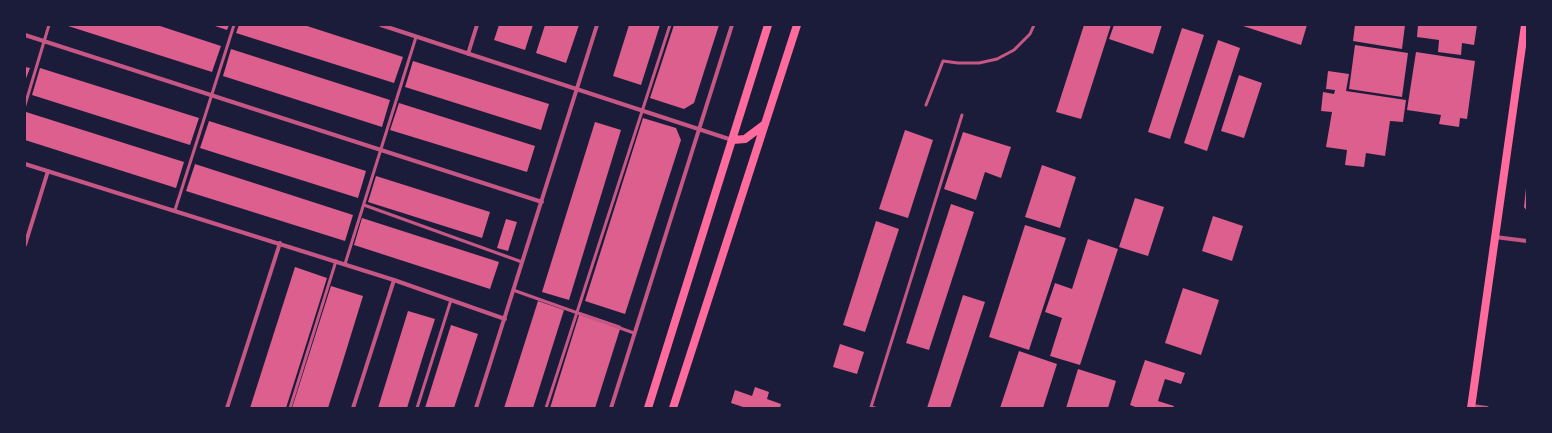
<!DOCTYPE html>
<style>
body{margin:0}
#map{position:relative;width:1552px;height:433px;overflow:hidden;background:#1b1b3a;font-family:"IBM Plex Sans",sans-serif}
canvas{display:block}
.frame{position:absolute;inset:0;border:26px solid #1b1b3a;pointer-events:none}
</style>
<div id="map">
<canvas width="1552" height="433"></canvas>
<div class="frame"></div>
</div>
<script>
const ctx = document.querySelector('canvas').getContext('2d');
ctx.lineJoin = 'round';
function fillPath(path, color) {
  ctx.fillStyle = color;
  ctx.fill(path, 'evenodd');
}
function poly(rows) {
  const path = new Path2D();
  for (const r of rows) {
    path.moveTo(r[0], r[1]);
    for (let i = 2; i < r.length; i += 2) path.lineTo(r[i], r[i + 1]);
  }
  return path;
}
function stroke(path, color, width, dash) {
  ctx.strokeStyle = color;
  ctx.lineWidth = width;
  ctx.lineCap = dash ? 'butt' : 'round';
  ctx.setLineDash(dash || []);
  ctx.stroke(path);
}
fillPath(poly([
 [65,25,157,25,221,46,212,72],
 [212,25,229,25,227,30],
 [239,25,304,25,403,57,394,83,236,33],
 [499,25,533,25,525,50,494,40],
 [545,25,579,25,566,63,536,53],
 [629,25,660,25,641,85,613,76],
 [674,25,719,25,694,103,684,109,650,98],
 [1084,25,1111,25,1081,119,1056,112],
 [1114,25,1162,25,1153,54,1109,39],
 [1240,25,1307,25,1301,45],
 [1355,25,1405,25,1402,49,1353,41],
 [1418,25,1477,25,1474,45,1462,43,1461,55,1438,52,1439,40,1417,37],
 [1182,28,1204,35,1170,139,1148,132],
 [1218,40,1240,48,1207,151,1184,143],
 [1355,45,1408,53,1402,97,1349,89],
 [231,49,390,100,382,127,223,76],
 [1416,52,1475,61,1467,119,1460,118,1459,127,1439,124,1441,115,1407,110],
 [413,61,549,104,541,130,405,87],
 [25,67,30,68,25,81],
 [40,68,199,118,190,145,32,95],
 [1328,71,1349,74,1346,91,1406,100,1403,122,1390,121,1385,156,1366,153,1364,167,1345,165,1347,150,1326,147,1332,112,1321,111,1323,92,1334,94,1335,90,1326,89],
 [1239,75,1262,83,1244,138,1221,131],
 [399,103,535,146,527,172,390,130],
 [26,112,184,162,176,188,25,140],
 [643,118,676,128,681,140,625,314,585,301],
 [209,121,366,171,358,198,200,148],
 [595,122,621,130,569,300,542,292],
 [905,130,933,140,908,218,879,209],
 [963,132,1011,147,1001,178,985,172,976,200,944,189],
 [195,164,353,215,345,241,186,191],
 [1042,165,1076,177,1060,228,1025,217],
 [376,176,490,212,482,238,368,202],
 [1526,188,1527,188,1527,211,1524,207],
 [1135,198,1164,207,1148,256,1119,247],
 [951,204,974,212,929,350,906,343],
 [1213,216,1243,226,1232,261,1202,251],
 [362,218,499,262,490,289,354,245],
 [506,219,517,222,508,251,497,248],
 [876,221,899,229,865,332,843,325],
 [1025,225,1066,238,1029,350,989,337],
 [1088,239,1118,249,1080,365,1050,356,1062,318,1045,312,1055,283,1072,289],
 [295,267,327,278,318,307,286,408,250,408],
 [331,286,363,296,342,364,328,408,292,408],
 [1183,288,1219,300,1201,355,1165,343],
 [963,295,985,302,950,408,927,408],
 [538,301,564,310,533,408,504,408],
 [408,311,435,319,424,353,407,408,378,408],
 [580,312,621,326,595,408,550,408],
 [451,325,478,334,454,408,425,408],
 [840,344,864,352,857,374,833,367],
 [1019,351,1057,364,1043,408,1000,408],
 [1145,360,1185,373,1181,384,1165,379,1158,401,1174,406,1173,408,1138,408,1130,405],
 [1078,369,1116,381,1108,408,1066,408],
 [755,387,769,392,767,399,781,404,780,408,746,408,731,403,735,390,752,396]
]), '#dd5f8e');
stroke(poly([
 [25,105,49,25],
 [926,105,943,61,958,63,979,63,997,59,1014,50,1030,34,1034,25],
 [364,205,522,262],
 [175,210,234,25],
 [345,264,416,37],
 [513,290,634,333],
 [290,408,336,261],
 [417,408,451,300],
 [546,408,670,25],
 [875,408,871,407,962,115]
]), '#c65784', 3);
stroke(poly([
 [381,25,732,140],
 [25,35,542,202],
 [468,54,477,25],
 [25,164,394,280,505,319],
 [1495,237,1527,241],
 [25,245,48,171],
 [1472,406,1487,408],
 [227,408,280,243],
 [353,408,394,280],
 [476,408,597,25],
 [611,408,732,25]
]), '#c65784', 4);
stroke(poly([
 [733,140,745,139,765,124],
 [648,408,768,25],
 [673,408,797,25],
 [1471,408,1525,25]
]), '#ff6b9d', 8);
</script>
